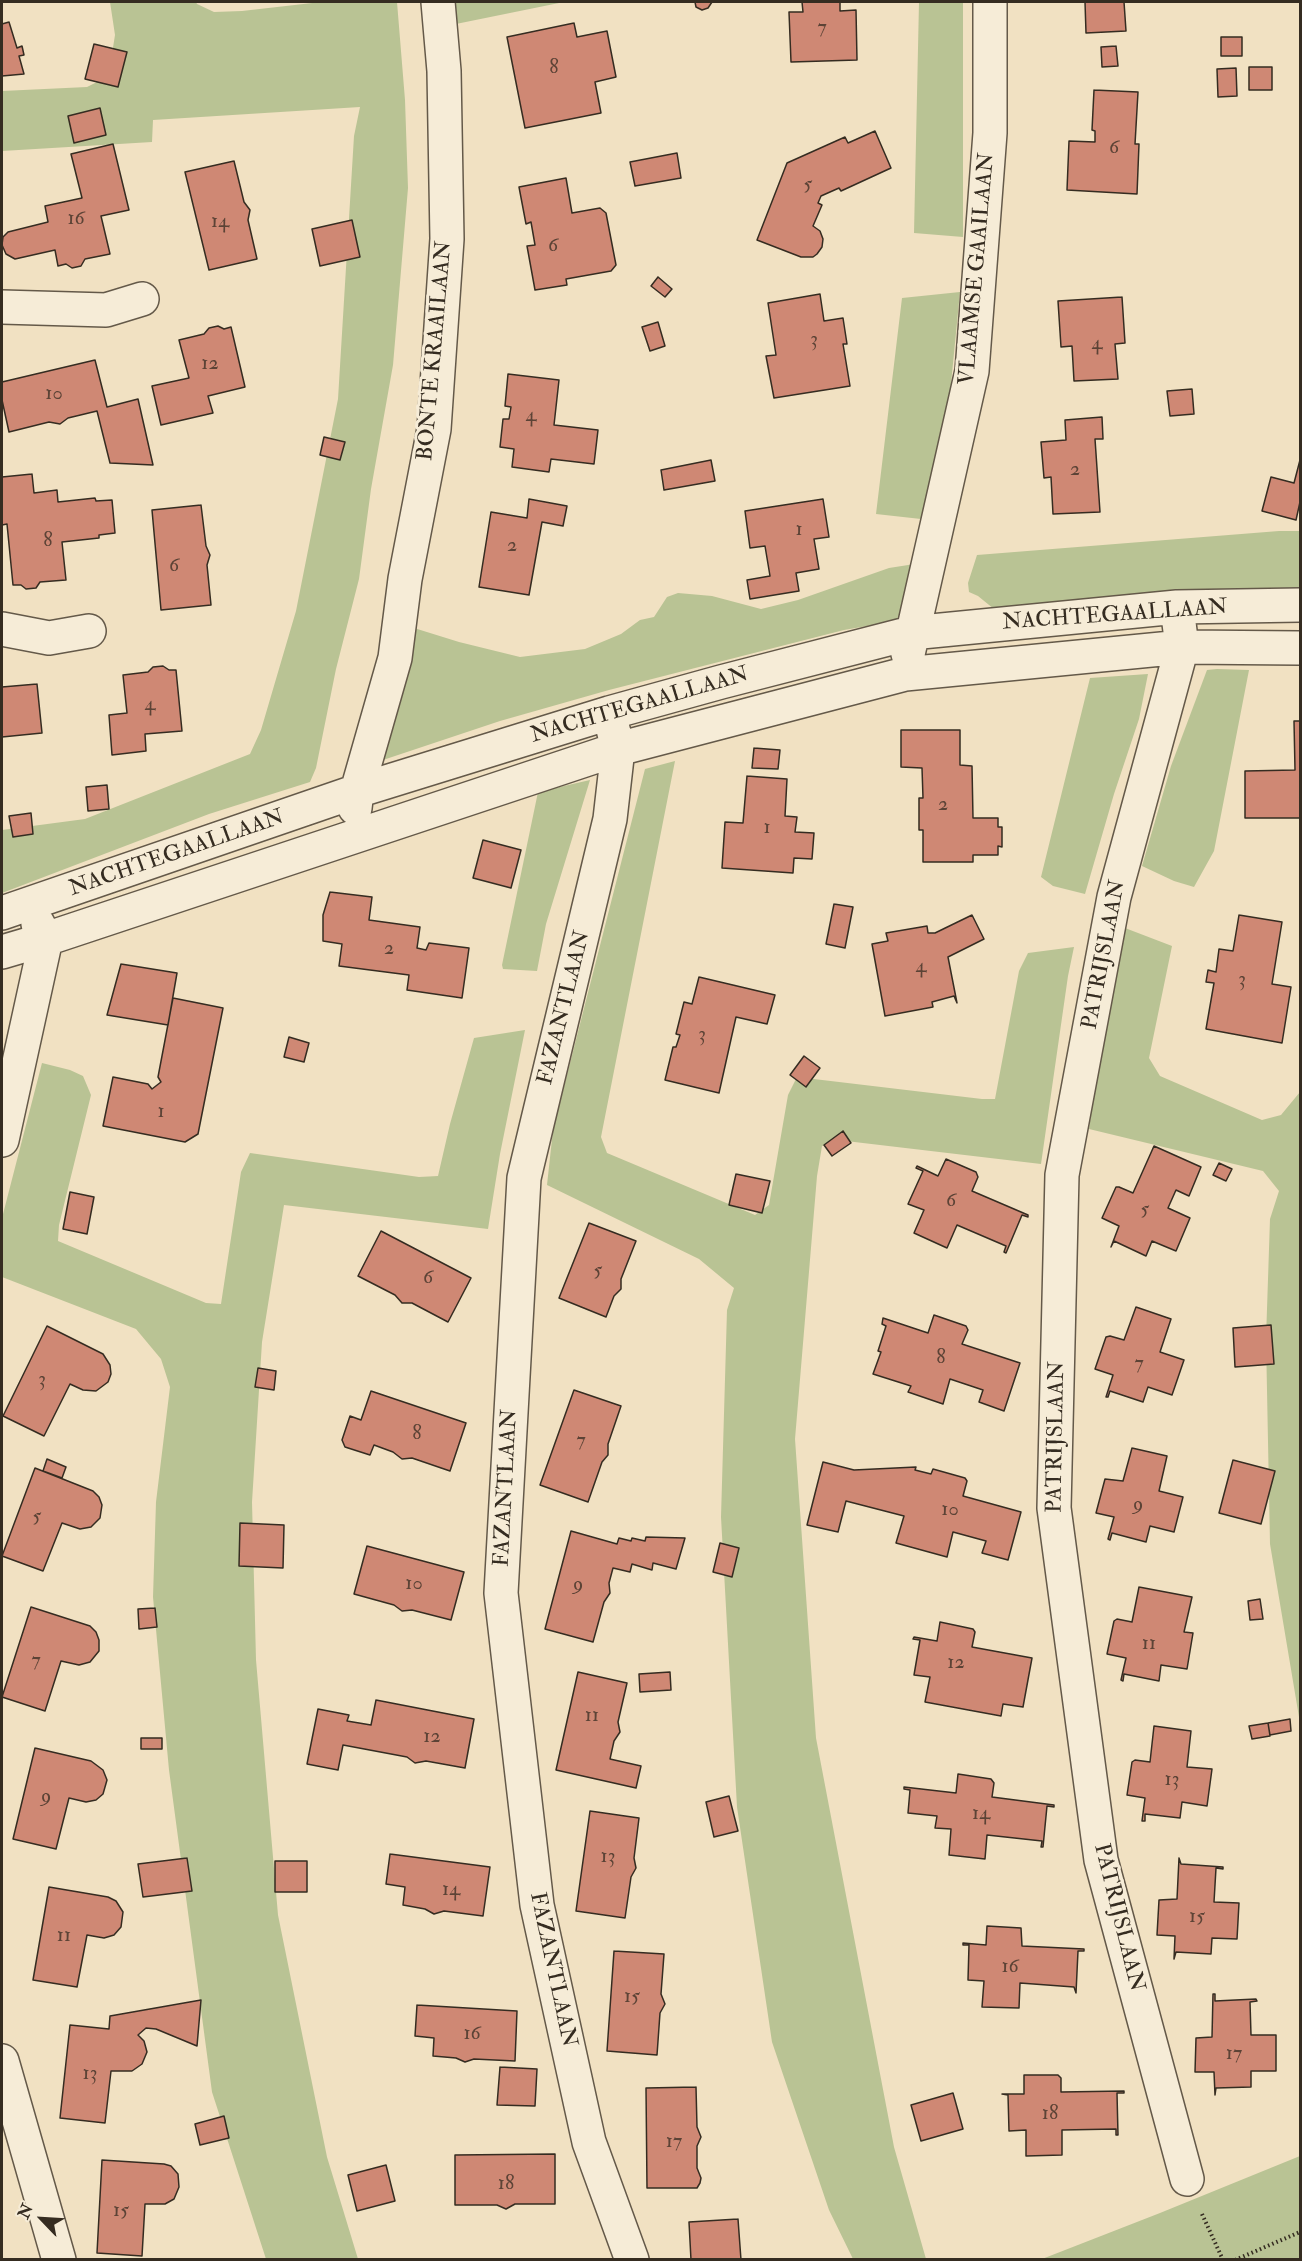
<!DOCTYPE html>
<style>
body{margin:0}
#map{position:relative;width:1302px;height:2261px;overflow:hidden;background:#f1e1c2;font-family:"IM FELL Double Pica",serif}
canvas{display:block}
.frame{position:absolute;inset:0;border:3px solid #352c21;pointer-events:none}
.north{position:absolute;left:12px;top:2189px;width:60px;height:60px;-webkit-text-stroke:4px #f6ecd7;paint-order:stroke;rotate:295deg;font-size:16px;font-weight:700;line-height:24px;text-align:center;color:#352c21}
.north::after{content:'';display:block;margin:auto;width:21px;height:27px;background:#352c21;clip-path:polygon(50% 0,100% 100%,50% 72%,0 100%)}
</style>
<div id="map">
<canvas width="1302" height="2261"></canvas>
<div class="frame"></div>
<div class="north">N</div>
</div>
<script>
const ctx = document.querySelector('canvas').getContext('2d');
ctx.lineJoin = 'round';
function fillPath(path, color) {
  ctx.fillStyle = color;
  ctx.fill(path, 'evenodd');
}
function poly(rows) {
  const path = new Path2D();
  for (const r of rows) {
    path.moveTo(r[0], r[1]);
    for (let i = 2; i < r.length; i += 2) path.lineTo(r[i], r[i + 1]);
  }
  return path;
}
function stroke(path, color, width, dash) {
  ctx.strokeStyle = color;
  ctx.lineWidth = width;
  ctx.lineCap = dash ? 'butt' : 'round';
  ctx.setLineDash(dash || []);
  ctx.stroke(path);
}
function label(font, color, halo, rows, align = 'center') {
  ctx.font = font + ' "IM FELL Double Pica",serif';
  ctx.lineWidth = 6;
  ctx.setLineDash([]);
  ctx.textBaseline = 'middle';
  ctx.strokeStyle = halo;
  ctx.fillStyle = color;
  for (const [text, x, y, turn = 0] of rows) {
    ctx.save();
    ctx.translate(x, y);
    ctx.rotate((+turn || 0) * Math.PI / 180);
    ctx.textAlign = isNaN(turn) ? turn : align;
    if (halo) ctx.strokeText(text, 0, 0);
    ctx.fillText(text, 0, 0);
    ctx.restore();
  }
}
fillPath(poly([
 [110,2,196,2,197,4,214,12,242,11,321,2,397,2,405,100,408,188,393,365,371,489,359,579,336,669,316,768,310,782,209,814,2,893,2,830,85,819,250,754,261,730,296,611,338,399,354,136,360,107,153,120,152,142,2,151,2,91,87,87,101,80,111,60,115,35],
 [449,2,564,2,451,25],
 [919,2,963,2,963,237,914,233],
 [960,292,950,394,930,520,876,514,902,298],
 [1279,531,1300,531,1300,588,994,609,978,596,969,592,968,583,977,555],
 [921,563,915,587,896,621,844,630,609,690,500,721,380,761,397,711,414,628,459,642,520,657,585,649,621,634,640,620,654,617,667,597,678,593,712,596,761,609,798,600,889,568],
 [1217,669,1249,670,1214,851,1194,887,1174,881,1142,866,1171,766,1207,670],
 [1148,674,1139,719,1114,794,1085,894,1053,886,1041,877,1090,678],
 [675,761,601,1137,607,1153,755,1215,769,1205,788,1095,797,1077,982,1099,995,1099,1019,971,1028,953,1074,947,1068,976,1041,1164,846,1141,822,1146,817,1176,795,1439,816,1738,894,2147,926,2259,853,2259,829,2210,772,2042,737,1807,721,1517,727,1310,734,1288,699,1259,547,1185,553,1130,645,769],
 [590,780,546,924,537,971,503,969,502,965,538,792],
 [1125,928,1172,946,1149,1058,1160,1076,1262,1120,1281,1115,1300,1092,1300,1723,1270,1544,1266,1339,1270,1219,1279,1191,1263,1171,1089,1129,1108,985],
 [525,1030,500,1154,488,1229,284,1205,262,1342,252,1502,256,1660,278,1915,327,2157,358,2259,266,2259,212,2092,169,1770,153,1597,156,1502,170,1387,161,1359,136,1329,2,1277,2,1218,42,1063,70,1070,83,1076,91,1095,59,1225,58,1241,206,1303,221,1304,241,1172,250,1153,419,1177,438,1176,450,1124,474,1038],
 [1300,2156,1300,2259,1042,2259,1160,2213]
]), '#b9c394');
const building = poly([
 [695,2,712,2,708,8,702,10,696,7,695,2],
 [802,2,840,2,840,11,856,10,857,60,791,62,789,12,803,12,802,2],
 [1085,2,1124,2,1126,31,1086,33,1085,2],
 [9,22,17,48,22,46,24,55,19,56,24,74,2,76,2,24,9,22],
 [574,23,577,37,607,31,616,77,595,82,601,113,525,128,507,37,574,23],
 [1221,37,1242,37,1242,56,1221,56,1221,37],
 [94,44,127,52,118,87,85,79,94,44],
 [1116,46,1118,66,1102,67,1101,47,1116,46],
 [1249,67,1272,67,1272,90,1249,90,1249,67],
 [1236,68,1237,96,1218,97,1217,69,1236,68],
 [1094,90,1138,92,1135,144,1139,144,1137,194,1067,190,1069,141,1095,142,1095,131,1092,130,1094,90],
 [100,108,106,135,74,143,68,116,100,108],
 [875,131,891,168,841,191,839,188,821,196,818,203,822,205,813,226,820,231,823,239,822,247,817,254,813,257,801,257,757,240,787,163,845,137,848,143,875,131],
 [113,144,129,210,101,216,110,254,85,259,81,266,72,268,66,264,58,266,55,250,15,259,6,254,2,245,3,237,8,232,48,222,45,206,82,198,71,154,113,144],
 [677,153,681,178,635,186,630,162,677,153],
 [234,161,244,202,250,210,248,220,257,259,209,270,185,172,234,161],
 [566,178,572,213,600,208,606,213,616,265,611,271,566,279,567,285,535,290,527,246,535,245,531,222,526,224,519,187,566,178],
 [352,220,360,257,320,266,312,229,352,220],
 [658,277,672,289,665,297,651,286,658,277],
 [820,294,824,321,843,318,847,344,843,344,850,386,774,398,766,356,776,355,768,303,820,294],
 [1122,297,1125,343,1115,344,1118,379,1074,381,1072,346,1061,347,1058,301,1122,297],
 [658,322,665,346,650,351,642,327,658,322],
 [218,326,224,329,231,327,245,387,208,396,213,413,161,425,152,386,189,378,179,340,204,334,209,328,218,326],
 [95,360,107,407,138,399,153,465,110,463,97,411,68,418,60,424,49,422,9,432,2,400,2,382,95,360],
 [508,374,559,380,554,425,598,430,594,464,551,459,549,472,512,467,514,449,500,447,503,419,509,419,511,407,505,406,508,374],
 [1192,389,1194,414,1170,416,1167,391,1192,389],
 [1102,417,1103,439,1095,439,1100,512,1053,514,1051,477,1044,478,1041,442,1066,440,1065,420,1102,417],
 [324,437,345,442,340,460,320,455,324,437],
 [711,460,715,481,664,490,661,470,711,460],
 [1300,460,1300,502,1296,520,1262,511,1271,477,1294,483,1300,460],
 [32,474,34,493,57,490,58,502,95,498,96,501,112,500,115,533,99,535,99,538,62,542,66,580,40,582,36,588,26,589,21,585,13,585,7,524,2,525,2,477,32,474],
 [529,499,567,506,563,526,542,522,529,595,479,587,491,512,527,518,529,499],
 [823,499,829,537,814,539,819,569,796,573,799,591,750,599,747,580,770,576,765,546,750,548,745,511,823,499],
 [201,505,206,546,210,555,207,565,211,605,161,610,152,510,201,505],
 [163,666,169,670,176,670,182,731,145,734,146,751,112,755,109,715,127,713,123,675,148,672,153,667,163,666],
 [37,684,42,733,2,737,2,687,37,684],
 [1294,721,1300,721,1300,818,1245,818,1245,771,1295,770,1294,721],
 [901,730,960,730,960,765,972,766,973,818,998,818,998,827,1002,827,1002,847,998,846,998,855,973,855,973,862,923,862,923,830,919,830,919,798,923,798,922,768,901,767,901,730],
 [754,748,780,750,778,769,752,768,754,748],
 [747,776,787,779,785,816,797,817,795,832,814,833,812,859,794,858,793,873,722,868,725,822,743,823,747,776],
 [107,785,109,809,88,811,86,787,107,785],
 [31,813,33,834,13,837,9,816,31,813],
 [483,840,521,850,511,888,473,878,483,840],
 [330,892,372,897,369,920,420,927,417,948,426,950,429,943,469,948,462,998,407,990,409,975,339,966,342,944,323,941,323,915,330,892],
 [834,904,853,907,845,948,826,944,834,904],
 [972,915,984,939,948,957,957,1003,954,996,932,1002,933,1007,885,1016,872,944,888,941,886,933,927,926,928,933,935,933,972,915],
 [1239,915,1282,922,1272,984,1291,987,1282,1043,1206,1029,1214,983,1206,982,1208,970,1216,972,1219,949,1233,951,1239,915],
 [121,964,177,973,168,1025,107,1015,121,964],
 [699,977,775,995,767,1024,736,1017,719,1093,665,1080,673,1047,676,1047,680,1035,676,1034,684,1002,692,1004,699,977],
 [173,998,223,1008,198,1134,185,1142,103,1126,113,1077,148,1084,152,1089,161,1082,158,1077,173,998],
 [289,1037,309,1043,304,1062,284,1057,289,1037],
 [804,1056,820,1068,806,1087,790,1075,804,1056],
 [843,1131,851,1143,832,1156,824,1145,843,1131],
 [1154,1146,1201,1167,1189,1196,1176,1190,1168,1208,1190,1218,1176,1251,1152,1241,1146,1256,1114,1241,1111,1247,1119,1226,1102,1218,1116,1187,1119,1187,1133,1193,1154,1146],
 [946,1159,976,1172,978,1177,972,1191,1028,1215,1028,1217,1022,1215,1006,1253,1004,1252,1006,1246,957,1225,947,1248,914,1233,924,1210,908,1204,923,1171,916,1168,917,1166,938,1176,946,1159],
 [1219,1163,1232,1169,1226,1181,1213,1175,1219,1163],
 [736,1174,770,1181,762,1213,729,1205,736,1174],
 [70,1192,94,1197,87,1234,63,1229,70,1192],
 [589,1223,636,1241,621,1279,621,1289,614,1296,606,1317,559,1298,589,1223],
 [381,1231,471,1278,448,1322,412,1303,402,1303,395,1295,358,1276,381,1231],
 [1136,1307,1171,1319,1160,1352,1184,1360,1172,1395,1148,1387,1143,1402,1110,1391,1108,1397,1106,1397,1113,1375,1095,1369,1106,1337,1110,1336,1124,1340,1136,1307],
 [934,1315,966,1326,968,1330,962,1344,1020,1363,1004,1411,979,1402,983,1390,950,1379,943,1404,908,1392,911,1386,873,1374,881,1352,878,1351,886,1326,882,1324,883,1318,928,1333,934,1315],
 [1271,1325,1274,1364,1235,1367,1233,1328,1271,1325],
 [47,1326,103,1354,110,1365,111,1374,108,1382,96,1391,83,1390,70,1384,44,1436,3,1416,47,1326],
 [258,1368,276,1371,274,1390,255,1387,258,1368],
 [574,1390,621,1406,608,1444,608,1455,602,1462,588,1502,540,1485,574,1390],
 [371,1391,466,1423,450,1471,412,1458,402,1459,393,1452,374,1445,370,1455,345,1447,342,1440,350,1416,361,1420,371,1391],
 [1132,1448,1167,1456,1159,1491,1183,1497,1174,1532,1150,1526,1146,1542,1112,1533,1110,1540,1108,1539,1114,1517,1096,1513,1105,1479,1123,1481,1132,1448],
 [47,1459,66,1467,62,1478,43,1471,47,1459],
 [1233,1460,1275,1471,1261,1524,1219,1513,1233,1460],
 [823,1462,854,1470,916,1467,915,1470,931,1474,933,1469,965,1478,967,1481,963,1496,1021,1512,1008,1560,982,1553,986,1541,953,1532,947,1557,896,1543,904,1516,846,1501,838,1532,807,1525,823,1462],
 [35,1468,93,1491,99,1497,102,1505,100,1518,91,1527,80,1529,62,1523,43,1571,2,1556,35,1468],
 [240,1523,284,1525,283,1568,239,1566,240,1523],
 [571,1531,617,1544,619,1538,631,1541,632,1538,645,1541,646,1537,685,1538,676,1569,653,1563,652,1570,632,1564,630,1572,613,1568,609,1583,610,1593,604,1602,593,1642,545,1629,571,1531],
 [720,1543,739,1548,732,1577,713,1572,720,1543],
 [367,1546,464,1572,451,1620,412,1610,402,1611,394,1605,354,1594,367,1546],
 [1139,1587,1192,1597,1184,1632,1193,1633,1187,1669,1161,1665,1159,1681,1124,1674,1123,1681,1121,1680,1126,1658,1107,1654,1114,1621,1117,1619,1132,1622,1139,1587],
 [1260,1599,1263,1619,1250,1620,1248,1601,1260,1599],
 [31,1607,90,1626,96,1632,99,1640,99,1651,90,1662,79,1665,61,1661,45,1711,2,1697,31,1607],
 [155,1608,157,1627,139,1629,138,1609,155,1608],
 [940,1622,973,1629,975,1632,972,1647,1032,1658,1023,1707,1003,1704,1001,1716,925,1702,930,1677,914,1675,920,1640,913,1639,914,1637,937,1641,940,1622],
 [578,1672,627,1683,618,1722,620,1732,614,1741,610,1759,641,1766,636,1788,556,1770,578,1672],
 [670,1672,671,1690,640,1692,639,1674,670,1672],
 [376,1700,474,1719,465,1768,426,1761,415,1763,407,1757,343,1745,338,1770,307,1764,318,1709,349,1715,347,1721,371,1725,376,1700],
 [1290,1719,1291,1731,1270,1735,1268,1723,1290,1719],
 [1268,1723,1270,1736,1252,1739,1249,1726,1268,1723],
 [1154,1726,1191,1731,1187,1767,1212,1769,1207,1806,1182,1802,1180,1818,1145,1814,1145,1821,1142,1821,1145,1798,1127,1795,1132,1762,1135,1760,1150,1762,1154,1726],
 [141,1738,162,1738,162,1749,141,1749,141,1738],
 [35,1748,91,1761,103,1770,107,1780,103,1794,96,1800,86,1802,69,1798,56,1849,13,1839,35,1748],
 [958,1774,991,1779,994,1783,992,1797,1054,1805,1054,1807,1047,1806,1043,1847,1041,1847,1042,1841,987,1835,985,1859,949,1855,951,1829,935,1828,937,1816,908,1813,910,1790,904,1789,904,1787,956,1793,958,1774],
 [729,1796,738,1831,714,1837,706,1802,729,1796],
 [590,1811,639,1818,634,1858,636,1868,631,1877,625,1918,576,1911,590,1811],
 [390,1854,490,1867,483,1916,444,1911,434,1914,425,1909,403,1905,405,1887,386,1884,390,1854],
 [187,1858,192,1891,143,1897,138,1864,187,1858],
 [1179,1858,1181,1864,1223,1867,1223,1869,1216,1868,1214,1902,1239,1903,1237,1939,1212,1938,1211,1954,1176,1952,1174,1959,1175,1936,1157,1935,1159,1900,1177,1899,1179,1858],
 [275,1861,307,1861,307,1892,275,1892,275,1861],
 [49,1887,108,1897,116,1901,123,1912,121,1927,114,1935,104,1938,87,1935,77,1987,33,1980,49,1887],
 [987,1926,1021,1928,1022,1946,1084,1949,1084,1951,1078,1951,1076,1993,1074,1987,1020,1983,1019,2008,982,2007,984,1981,968,1980,969,1945,963,1945,963,1943,986,1945,987,1926],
 [614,1951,664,1954,661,1994,665,2004,660,2013,657,2055,607,2051,614,1951],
 [1213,1994,1215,1994,1215,2001,1256,1999,1257,2001,1250,2002,1251,2035,1276,2035,1276,2071,1251,2071,1251,2087,1216,2088,1215,2095,1214,2072,1195,2072,1196,2038,1212,2037,1213,1994],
 [201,2000,197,2046,156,2029,146,2028,138,2035,144,2041,147,2052,142,2064,132,2071,111,2071,105,2123,60,2118,70,2025,109,2029,110,2016,201,2000],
 [417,2005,517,2011,515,2061,474,2059,465,2062,456,2058,433,2056,434,2038,415,2036,417,2005],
 [500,2067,537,2069,535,2106,497,2105,500,2067],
 [1024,2075,1058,2075,1061,2078,1061,2092,1124,2091,1124,2093,1117,2093,1118,2135,1116,2135,1116,2129,1062,2130,1062,2155,1026,2156,1026,2130,1009,2131,1008,2095,1002,2094,1024,2094,1024,2075],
 [696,2087,697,2127,701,2137,697,2146,697,2168,701,2178,700,2183,697,2188,647,2188,646,2088,696,2087],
 [953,2093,963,2129,921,2141,911,2105,953,2093],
 [224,2116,229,2138,200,2145,195,2124,224,2116],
 [555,2154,555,2204,515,2204,506,2209,497,2205,455,2205,455,2155,555,2154],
 [102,2160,164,2164,171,2166,178,2174,179,2187,174,2199,165,2204,145,2204,142,2256,97,2253,102,2160],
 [386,2165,395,2201,357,2211,348,2175,386,2165],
 [738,2219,741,2260,691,2260,689,2222,738,2219]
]);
fillPath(building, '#cf8874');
stroke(building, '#352c21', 1.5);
const minor = poly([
 [2,307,106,310,142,299],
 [1177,607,1182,647,1114,897,1062,1175,1054,1508,1101,1860,1187,2179],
 [2,629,49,638,89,631],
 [908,654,972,371,990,133,990,2],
 [609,713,618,749,610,819,524,1178,501,1593,537,1905,589,2142,632,2260],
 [355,808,357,791,395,658,405,579,434,429,447,239,444,71,438,2],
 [2,913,357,791,609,713,721,682,911,633,1177,607,1300,605],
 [2,952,46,939,618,749,905,674,1182,647,1300,648],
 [2,1140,46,939,38,924],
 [2,2061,59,2260]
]);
stroke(minor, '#645949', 36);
stroke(poly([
 [1202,2214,1223,2260],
 [1235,2260,1300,2232]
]), '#352c21', 4, [1.5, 3]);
stroke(minor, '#f6ecd7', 33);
label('20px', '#5c4336', null, [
 ["7",822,29],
 ["8",554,69],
 ["6",1114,149],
 ["5",808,186],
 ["16",76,220],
 ["14",220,223],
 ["6",553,247],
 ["3",814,341],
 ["4",1097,345],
 ["12",210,365],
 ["10",54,395],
 ["4",531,417],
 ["2",1075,471],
 ["1",799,531],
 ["8",48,542],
 ["2",512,547],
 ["6",174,567],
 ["4",150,706],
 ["2",943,806],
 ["1",767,829],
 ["2",389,950],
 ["4",921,968],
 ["3",1242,981],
 ["3",702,1036],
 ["1",161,1113],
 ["6",951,1202],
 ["5",1145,1211],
 ["5",598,1272],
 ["6",428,1279],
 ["8",941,1359],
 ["7",1139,1365],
 ["3",42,1381],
 ["8",417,1435],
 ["7",581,1442],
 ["9",1138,1506],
 ["10",950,1511],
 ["5",37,1518],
 ["10",414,1585],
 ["9",578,1586],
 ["11",1149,1645],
 ["7",36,1662],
 ["12",956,1664],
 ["11",592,1717],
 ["12",432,1738],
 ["13",1172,1781],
 ["9",46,1798],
 ["14",981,1815],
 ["13",608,1858],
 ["14",451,1891],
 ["15",1197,1918],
 ["11",64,1937],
 ["16",1010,1968],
 ["15",632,1998],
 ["16",472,2035],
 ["17",1234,2055],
 ["13",90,2075],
 ["18",1050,2115],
 ["17",674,2143],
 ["18",506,2185],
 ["15",121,2212]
]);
label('22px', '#352c21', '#f6ecd7', [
 ["VLAAMSE GAAILAAN",978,269,-85],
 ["BONTE KRAAILAAN",436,351,-85],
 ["NACHTEGAALLAAN",1115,616,-4],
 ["NACHTEGAALLAAN",640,706,-16],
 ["NACHTEGAALLAAN",177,854,-19],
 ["PATRIJSLAAN",1105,955,-79],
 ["FAZANTLAAN",565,1008,-76],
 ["PATRIJSLAAN",1057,1437,-89],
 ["FAZANTLAAN",507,1488,-87],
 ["PATRIJSLAAN",1118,1918,76],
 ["FAZANTLAAN",552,1970,78]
]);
</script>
